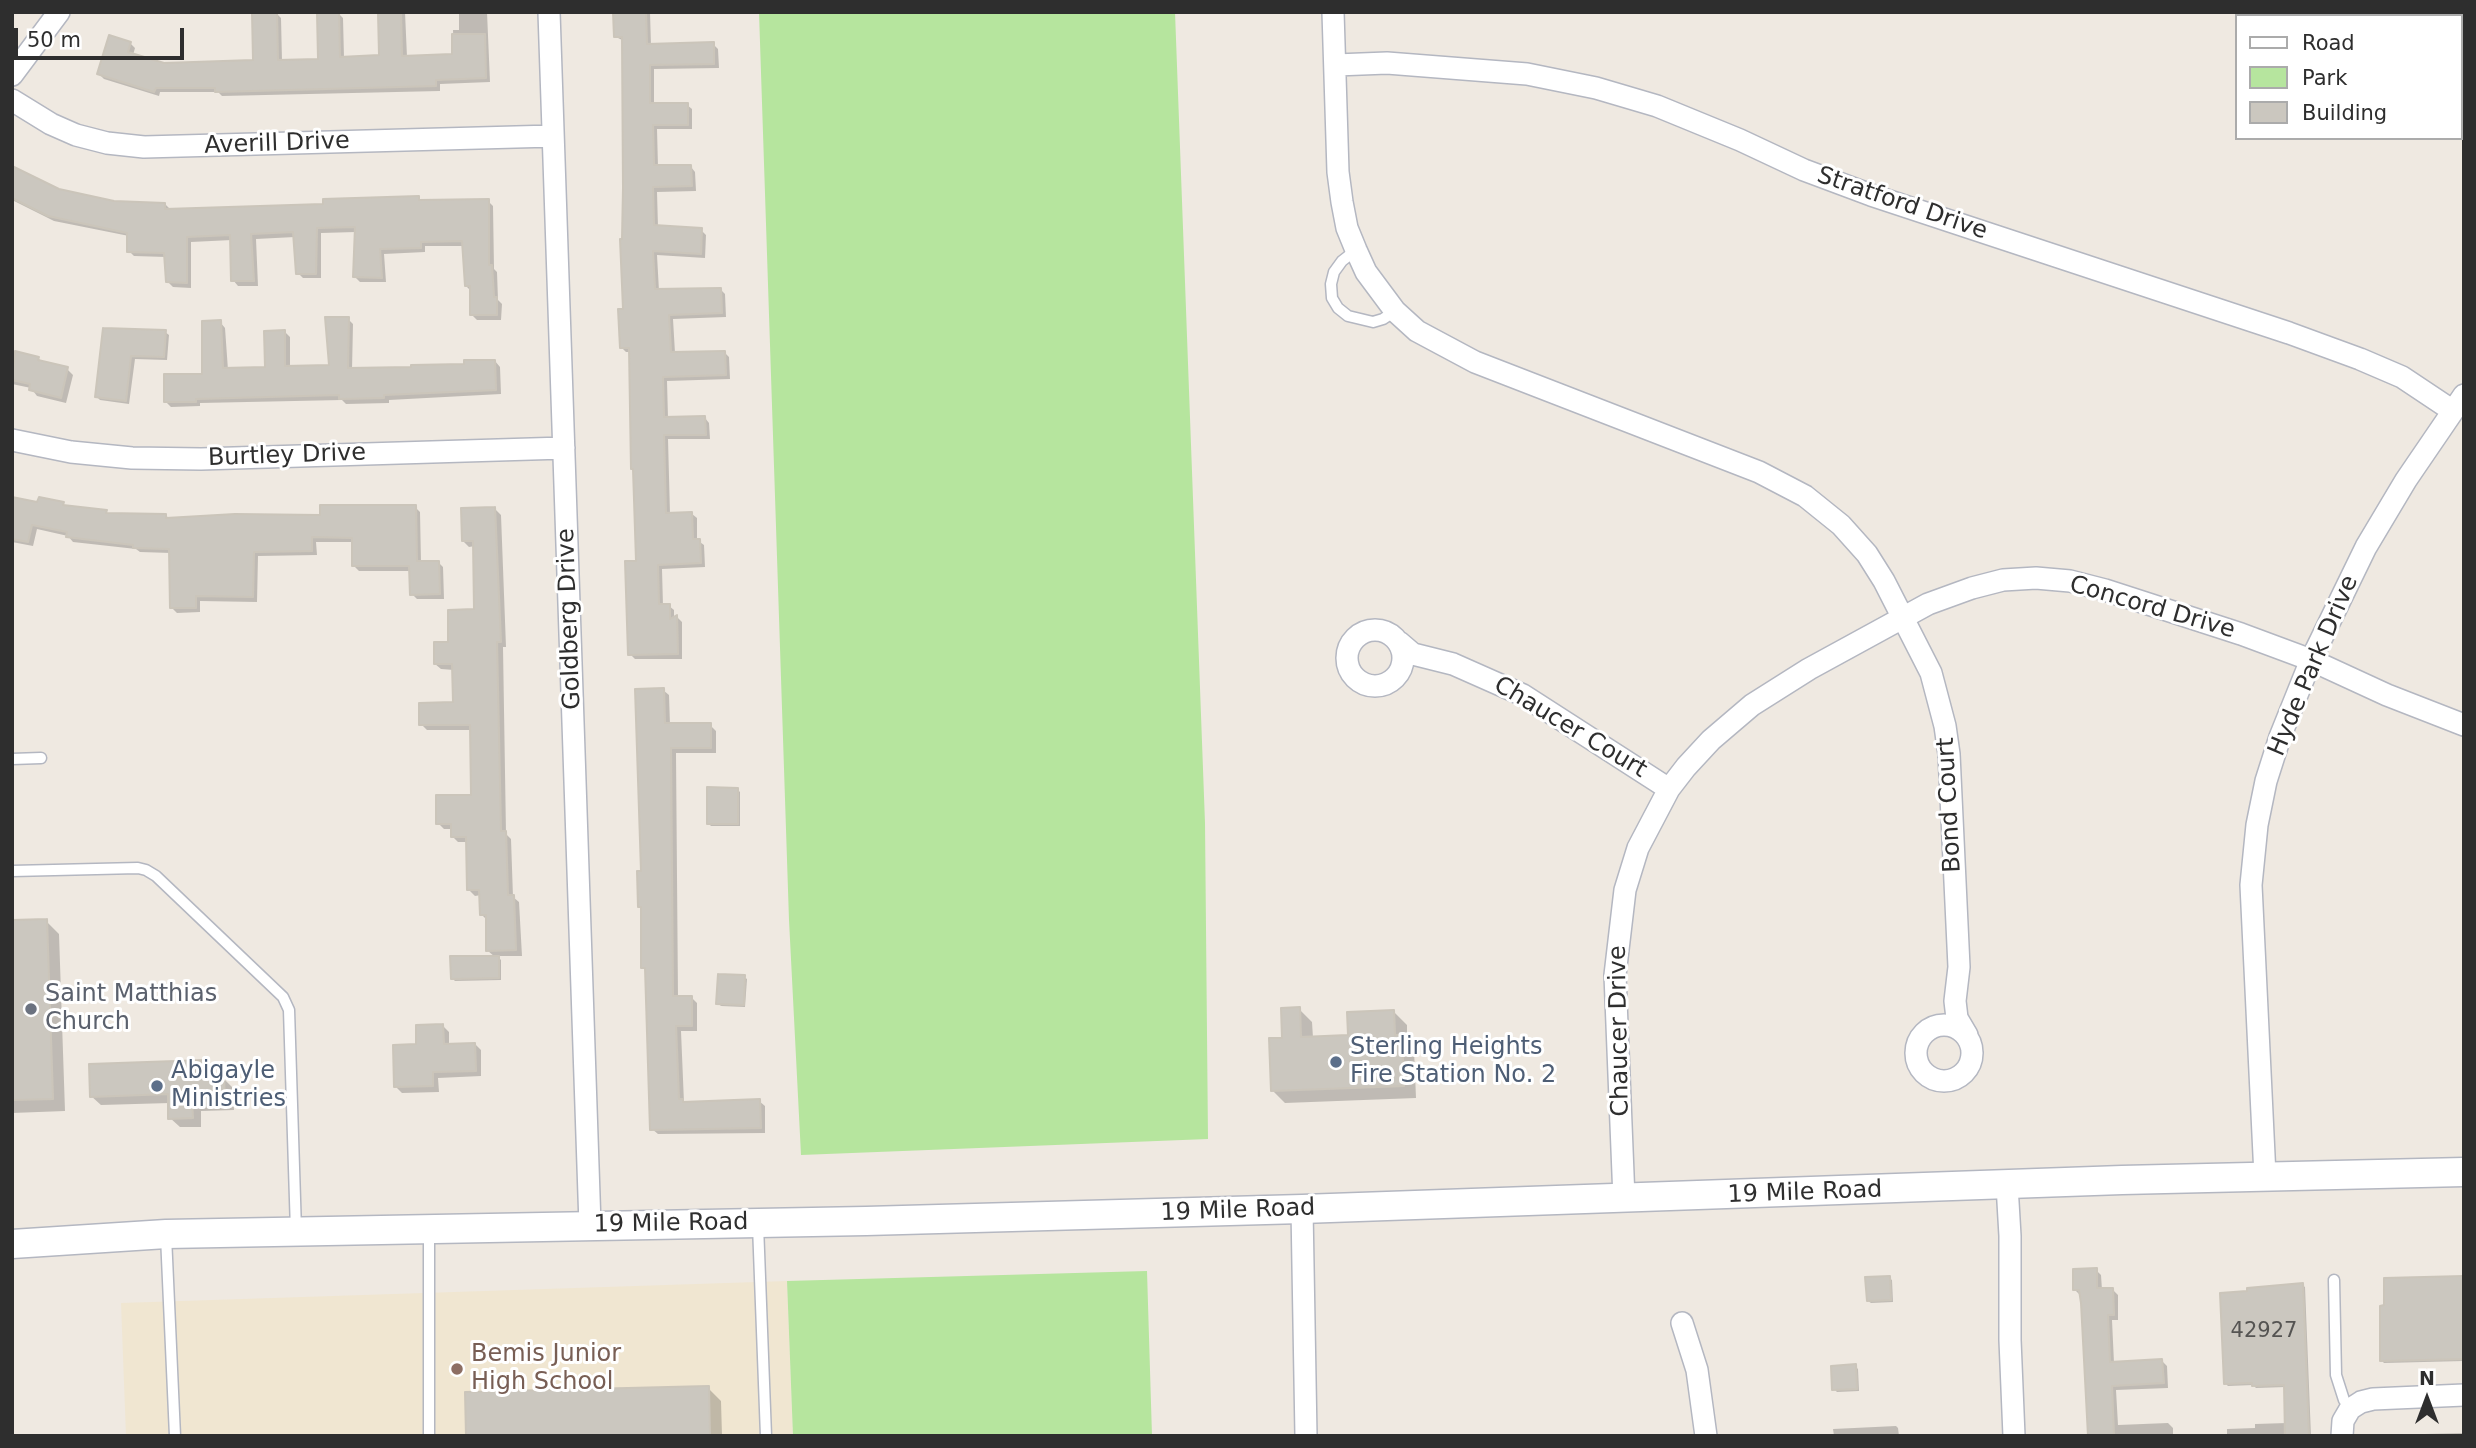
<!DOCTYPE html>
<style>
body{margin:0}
#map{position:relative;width:2476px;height:1448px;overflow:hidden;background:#efe9e1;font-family:"DejaVu Sans",sans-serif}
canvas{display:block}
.frame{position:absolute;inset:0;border:14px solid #2e2e2e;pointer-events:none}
.legend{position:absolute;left:2235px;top:14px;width:228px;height:126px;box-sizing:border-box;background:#fff;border:2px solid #ababab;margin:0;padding:9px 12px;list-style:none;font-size:21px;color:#2e2e2e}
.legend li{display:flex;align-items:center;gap:14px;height:35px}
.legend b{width:35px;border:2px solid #ababab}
.north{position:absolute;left:2392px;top:1364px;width:70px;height:70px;-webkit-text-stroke:5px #fff;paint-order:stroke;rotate:0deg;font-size:19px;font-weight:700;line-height:28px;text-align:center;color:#2e2e2e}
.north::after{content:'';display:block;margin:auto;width:24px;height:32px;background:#2e2e2e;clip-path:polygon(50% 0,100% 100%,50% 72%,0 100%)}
.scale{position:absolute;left:14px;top:28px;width:170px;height:32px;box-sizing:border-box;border:4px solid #2e2e2e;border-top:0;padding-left:9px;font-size:21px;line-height:24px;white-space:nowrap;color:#2e2e2e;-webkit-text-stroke:5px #fff;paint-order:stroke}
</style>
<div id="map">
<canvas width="2476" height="1448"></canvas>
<div class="frame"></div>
<ul class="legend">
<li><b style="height:9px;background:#fff"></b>Road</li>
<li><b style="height:19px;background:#b6e59e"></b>Park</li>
<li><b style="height:19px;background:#cbc7bf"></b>Building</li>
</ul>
<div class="north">N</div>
<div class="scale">50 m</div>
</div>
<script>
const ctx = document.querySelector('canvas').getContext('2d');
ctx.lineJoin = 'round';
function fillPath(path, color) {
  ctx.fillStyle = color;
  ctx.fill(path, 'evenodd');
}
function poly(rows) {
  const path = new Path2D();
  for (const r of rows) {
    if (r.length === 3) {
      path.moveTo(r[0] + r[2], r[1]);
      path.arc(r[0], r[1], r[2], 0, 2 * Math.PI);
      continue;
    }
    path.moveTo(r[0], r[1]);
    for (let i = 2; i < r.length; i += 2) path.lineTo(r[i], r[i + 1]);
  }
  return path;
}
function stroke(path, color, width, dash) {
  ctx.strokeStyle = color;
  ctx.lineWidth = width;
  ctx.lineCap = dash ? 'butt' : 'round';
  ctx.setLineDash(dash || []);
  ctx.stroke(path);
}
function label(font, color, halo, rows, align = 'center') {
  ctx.font = font + ' "DejaVu Sans",sans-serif';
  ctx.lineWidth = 6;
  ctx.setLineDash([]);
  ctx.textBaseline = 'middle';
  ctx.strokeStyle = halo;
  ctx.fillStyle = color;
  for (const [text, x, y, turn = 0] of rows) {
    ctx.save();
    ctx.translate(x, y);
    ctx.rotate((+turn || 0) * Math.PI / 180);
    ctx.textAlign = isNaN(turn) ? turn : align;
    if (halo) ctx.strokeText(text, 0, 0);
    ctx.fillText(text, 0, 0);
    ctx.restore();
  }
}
fillPath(poly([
 [787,1281,793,1436,126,1436,121,1303]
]), '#f0e6d1');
fillPath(poly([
 [759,12,1175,12,1205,823,1208,1139,801,1155,789,920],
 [1147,1271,1152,1436,793,1436,787,1281]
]), '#b6e59e');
fillPath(poly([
 [380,12,405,12,407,57,454,56,453,30,459,30,459,12,487,12,490,82,440,84,440,91,222,96,218,92,160,92,159,96,104,79,99,74,130,43,135,48,133,55,164,65,255,61,276,13,281,18,282,61,320,61,338,13,343,18,344,58,381,57],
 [615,12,650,12,651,46,713,44,718,49,719,68,654,69,654,105,687,105,692,109,692,129,657,129,658,167,691,167,695,172,696,191,657,192,658,227,701,230,706,235,705,258,657,255,659,291,721,290,725,294,726,317,673,319,675,353,724,352,729,357,730,379,667,381,668,418,705,418,709,423,710,439,668,439,670,514,692,514,697,518,697,540,704,545,705,567,662,569,663,606,669,606,674,610,674,619,677,617,682,622,682,659,635,659,630,654,638,563,631,352,626,352,621,347,625,311,624,41,616,37],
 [12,168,59,191,114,202,165,204,171,210,325,205,418,198,421,201,488,201,493,206,494,269,497,272,498,300,502,304,501,320,477,320,471,314,471,291,466,286,464,246,425,246,425,252,384,254,386,282,360,282,355,277,356,232,321,233,321,278,303,278,298,273,295,237,256,239,258,286,238,286,233,280,232,240,191,242,191,288,173,287,167,281,166,257,134,256,129,251,129,236,54,221,12,200],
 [348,319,353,324,352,370,466,366,495,361,500,367,501,394,389,400,389,403,346,404,342,400,200,403,200,406,171,407,166,402,204,375,220,322,225,328,228,370,267,369,285,332,290,337,290,368,331,367],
 [105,330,165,332,169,335,167,360,135,359,129,404,100,400,97,397],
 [12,353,38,358,43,363,67,369,73,375,66,403,37,396,31,388,12,384],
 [12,499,39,504,63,503,67,508,106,512,109,515,166,515,169,519,322,516,415,507,420,512,421,563,438,562,443,567,444,599,417,599,412,594,411,571,359,571,354,566,354,542,316,542,317,555,258,556,257,602,200,601,200,612,177,613,172,608,171,553,140,552,136,549,73,542,68,536,37,529,33,546,12,542],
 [495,509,501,515,506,647,503,647,506,834,511,839,513,897,519,902,522,956,497,956,501,960,501,980,455,981,452,978,495,957,488,951,487,920,481,914,481,895,475,896,469,890,468,842,458,842,452,836,452,829,444,829,438,823,473,796,471,730,427,730,421,724,455,704,454,670,441,669,435,664,476,611,475,546,469,547,463,541],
 [663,690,669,695,670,725,710,725,716,731,716,753,676,753,678,998,691,997,697,1003,697,1031,681,1031,684,1103,759,1101,765,1106,765,1133,658,1134,652,1129,647,972,642,967,643,909,640,906],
 [737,789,740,792,740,826,711,826,709,824],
 [46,921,59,934,65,1111,12,1113,12,922],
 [744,977,747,979,745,1007,721,1006,718,1003],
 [1299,1009,1312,1022,1313,1038,1349,1037,1394,1012,1407,1025,1407,1042,1414,1049,1416,1098,1285,1103,1272,1090,1284,1039],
 [443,1026,449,1032,449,1045,475,1044,481,1050,481,1076,438,1078,439,1092,402,1093,395,1086,418,1046],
 [204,1062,214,1071,214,1079,224,1079,233,1088,234,1110,201,1111,201,1127,180,1127,170,1118,170,1103,101,1105,91,1096],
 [2096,1270,2101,1275,2102,1290,2112,1289,2118,1295,2118,1320,2112,1320,2114,1363,2162,1361,2167,1366,2168,1388,2116,1390,2118,1425,2168,1423,2173,1428,2173,1436,2089,1436,2082,1303,2080,1295,2075,1290],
 [1889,1278,1892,1280,1893,1302,1871,1303,1868,1301],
 [2464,1278,2464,1361,2384,1363,2382,1361],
 [2302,1285,2305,1287,2311,1436,2227,1436,2227,1429,2255,1428,2255,1424,2287,1423,2286,1387,2256,1388,2253,1385,2228,1386,2225,1383],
 [1855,1366,1858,1369,1859,1391,1837,1392,1834,1389],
 [708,1388,721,1401,722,1436,468,1436],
 [1896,1426,1898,1428,1899,1436,1834,1436,1833,1429],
 [2464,1433,2464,1436,2384,1435]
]), '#0003');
const building = poly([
 [252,12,277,12,278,60,318,59,317,12,339,12,340,57,379,55,378,12,401,12,402,56,452,54,452,34,485,34,486,78,436,80,436,86,215,92,215,88,156,88,154,92,97,74,109,35,131,42,128,52,164,63,253,60,252,12],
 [613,12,646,12,647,44,714,42,714,64,650,65,650,103,688,103,688,125,653,125,654,165,691,165,692,186,653,187,654,225,702,228,701,254,653,251,655,289,721,288,722,313,669,315,671,352,725,351,726,375,663,377,664,417,705,416,706,435,664,435,666,513,692,512,693,539,700,539,701,563,658,565,659,604,670,604,670,619,677,615,678,654,628,655,625,561,636,561,633,469,631,469,629,348,620,348,618,309,623,309,620,239,622,239,623,188,622,37,614,37,613,12],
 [12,166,59,189,114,201,165,203,165,209,323,204,323,199,419,196,419,200,489,199,489,265,492,265,494,297,497,297,497,315,470,315,470,286,465,286,462,241,421,242,421,248,380,249,382,278,353,277,355,227,317,228,316,274,296,274,293,232,251,234,254,281,231,281,230,235,187,237,187,283,166,282,164,253,127,252,127,233,48,216,12,198,12,166],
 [325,317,349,317,348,368,411,367,411,365,464,364,464,360,495,360,496,390,384,395,384,398,339,399,339,395,196,399,196,402,164,402,164,374,202,374,202,321,221,320,223,368,265,367,264,331,285,330,285,366,329,365,325,317],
 [103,328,166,330,164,357,131,356,126,401,95,397,103,328],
 [15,351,39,357,38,360,68,367,61,398,29,390,30,384,12,380,15,351],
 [12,497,37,502,39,497,64,502,63,505,107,510,106,513,166,514,166,518,235,514,320,515,320,505,416,505,417,561,439,561,440,594,410,595,409,566,352,566,352,538,312,537,312,551,254,552,253,597,196,596,196,608,170,608,169,549,133,548,133,545,66,537,67,532,32,525,28,542,12,539,12,497],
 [495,507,501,642,497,642,501,831,506,831,508,895,514,895,516,950,486,951,486,915,480,915,479,890,467,890,466,837,451,837,451,824,436,824,436,795,471,795,470,725,419,725,419,703,453,702,452,664,434,664,434,642,448,642,448,610,474,609,473,541,462,541,461,508,495,507],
 [664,688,665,723,711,723,711,748,671,748,673,996,692,996,692,1026,676,1026,679,1099,683,1099,683,1102,760,1099,761,1128,650,1130,645,968,641,968,641,907,638,907,637,871,641,871,635,689,664,688],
 [707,787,738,788,738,824,707,824,707,787],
 [47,919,53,1099,12,1100,12,920,47,919],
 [450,956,499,956,499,978,451,979,450,956],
 [718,974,745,975,744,1005,716,1004,718,974],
 [1300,1007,1301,1037,1348,1035,1347,1012,1394,1010,1395,1035,1402,1035,1404,1086,1271,1091,1269,1038,1282,1038,1281,1008,1300,1007],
 [443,1024,444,1044,475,1043,476,1071,433,1072,433,1086,394,1087,393,1045,416,1044,416,1025,443,1024],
 [205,1060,205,1078,224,1077,225,1101,192,1102,193,1118,168,1119,168,1094,90,1097,89,1064,205,1060],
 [2097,1268,2097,1288,2113,1288,2114,1315,2108,1315,2110,1362,2162,1359,2164,1383,2112,1386,2114,1436,2088,1436,2081,1303,2079,1290,2073,1290,2073,1269,2097,1268],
 [1890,1276,1891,1300,1867,1301,1865,1277,1890,1276],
 [2464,1276,2464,1359,2380,1361,2380,1306,2384,1305,2384,1278,2464,1276],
 [2303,1283,2309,1436,2285,1436,2284,1385,2252,1386,2252,1383,2224,1384,2220,1293,2247,1291,2247,1288,2303,1283],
 [1856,1364,1857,1389,1832,1390,1831,1366,1856,1364],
 [709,1386,710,1436,466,1436,465,1392,709,1386]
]);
fillPath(building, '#cbc7bf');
stroke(building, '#cbc5ba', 2);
const lane = poly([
 [1356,250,1342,261,1334,272,1331,284,1332,298,1338,308,1348,316,1373,322,1383,319,1395,311],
 [12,759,41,758],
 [12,871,138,868,146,870,156,876,283,997,289,1010,296,1231],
 [758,1225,766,1436],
 [166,1236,175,1436],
 [2334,1280,2336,1375,2344,1400,2350,1409],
 [429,1436,429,1229]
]);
const street = poly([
 [549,12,590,1225],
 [1333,12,1338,172,1342,202,1347,228,1356,250,1366,272,1395,311,1417,331,1475,362,1759,472,1805,496,1841,525,1867,554,1884,581,1931,673,1945,726,1949,754,1959,967,1955,1001,1957,1018,1967,1035],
 [1336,65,1387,63,1527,74,1596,88,1657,106,1740,140,1804,170,1871,195,2289,333,2360,359,2402,377,2453,411],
 [12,75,59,12],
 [12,100,51,124,76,135,107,143,144,147,553,136],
 [12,440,71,452,132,458,201,459,564,448],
 [1375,658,28],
 [1399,642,1413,654,1453,664,1523,695,1669,789],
 [1944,1053,28],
 [2265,1176,2251,885,2257,825,2266,781,2280,737,2311,660,2366,547,2406,480,2464,395],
 [2007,1185,2010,1236,2010,1340,2014,1436],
 [1624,1199,1615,975,1625,890,1638,848,1669,789,1686,767,1711,740,1752,705,1809,669,1928,604,1972,588,2003,580,2036,578,2070,581,2105,590,2241,634,2311,660,2387,695,2464,725],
 [1302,1209,1306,1436],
 [1682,1323,1697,1370,1706,1436],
 [2342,1436,2343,1421,2350,1409,2361,1402,2373,1399,2464,1395]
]);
const secondary = poly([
 [12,1244,166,1234,866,1221,1302,1209,2122,1180,2464,1172]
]);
stroke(lane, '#b4b7c1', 13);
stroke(street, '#b4b7c1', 24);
stroke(secondary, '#b4b7c1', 31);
stroke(lane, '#fff', 10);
stroke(street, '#fff', 21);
stroke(secondary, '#fff', 28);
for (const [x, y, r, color] of [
 [31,1009,7,"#6b7280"],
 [1336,1062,7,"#5c6f8a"],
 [157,1086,7,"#5c6f8a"],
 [457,1369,7,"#8d6e63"]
]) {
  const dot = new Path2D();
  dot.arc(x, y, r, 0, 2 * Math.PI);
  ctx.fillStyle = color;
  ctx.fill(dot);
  stroke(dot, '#fff', 2.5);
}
label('21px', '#555452', null, [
 ["42927",2264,1332]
]);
label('24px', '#2e2e2e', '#fff', [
 ["Averill Drive",277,144,-2],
 ["Stratford Drive",1902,204,19],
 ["Burtley Drive",287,456,-2],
 ["Concord Drive",2152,608,16],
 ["Goldberg Drive",570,619,-92],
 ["Hyde Park Drive",2314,666,-67],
 ["Chaucer Court",1570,728,31],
 ["Bond Court",1950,805,-93],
 ["Chaucer Drive",1620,1031,-91],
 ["19 Mile Road",1805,1193,-2],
 ["19 Mile Road",1238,1211,-2],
 ["19 Mile Road",671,1224,-1]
]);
label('24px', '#5b616d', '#fff', [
 ["Saint Matthias",45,995],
 ["Church",45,1023]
], 'left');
label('24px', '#4e5e75', '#fff', [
 ["Sterling Heights",1350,1048],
 ["Fire Station No. 2",1350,1076],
 ["Abigayle",171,1072],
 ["Ministries",171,1100]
], 'left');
label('24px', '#785e54', '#fff', [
 ["Bemis Junior",471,1355],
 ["High School",471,1383]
], 'left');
</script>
